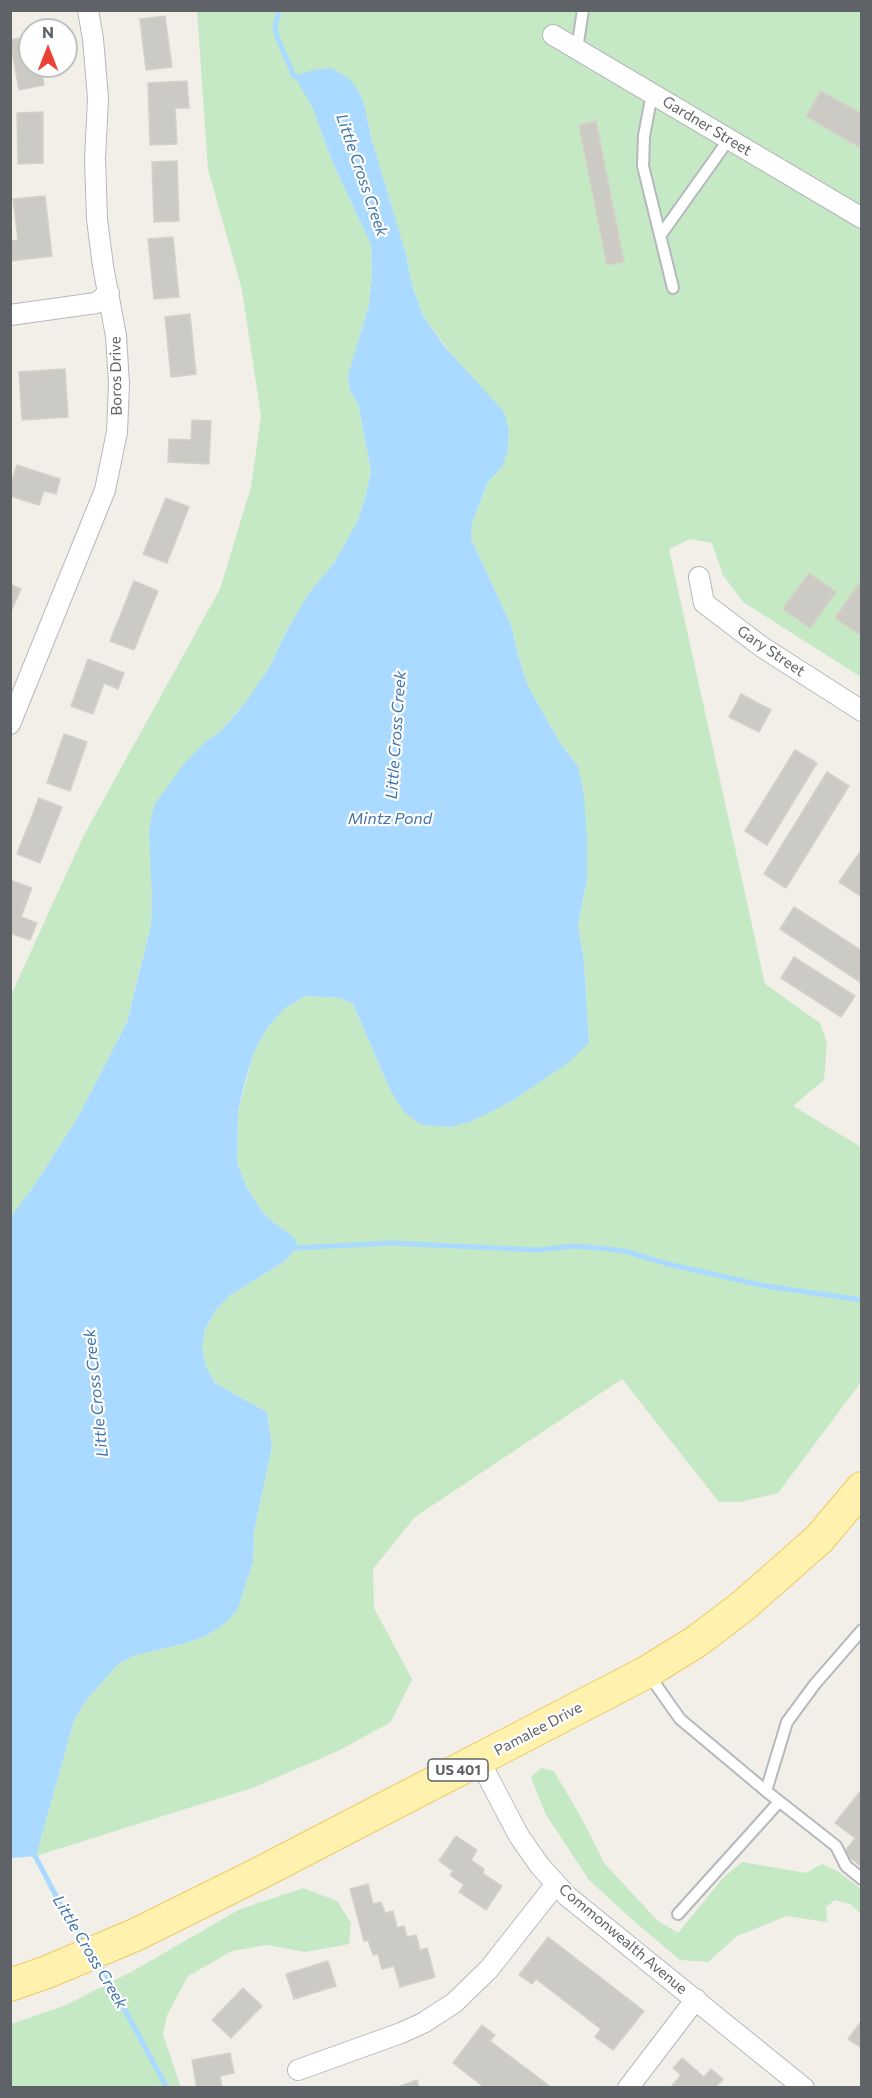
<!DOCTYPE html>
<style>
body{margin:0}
#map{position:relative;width:872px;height:2098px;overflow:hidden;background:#f1efe8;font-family:Commissioner,sans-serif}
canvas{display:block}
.frame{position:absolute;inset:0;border:12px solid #5f6368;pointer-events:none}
.north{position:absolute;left:18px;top:18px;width:60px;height:60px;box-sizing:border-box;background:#fff;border:2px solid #bfc1c3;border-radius:50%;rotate:0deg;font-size:16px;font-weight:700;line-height:24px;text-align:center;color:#5f6368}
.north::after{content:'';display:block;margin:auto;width:21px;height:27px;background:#ea4335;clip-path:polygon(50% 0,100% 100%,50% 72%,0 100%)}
</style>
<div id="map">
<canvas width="872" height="2098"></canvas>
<div class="frame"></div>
<div class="north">N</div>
</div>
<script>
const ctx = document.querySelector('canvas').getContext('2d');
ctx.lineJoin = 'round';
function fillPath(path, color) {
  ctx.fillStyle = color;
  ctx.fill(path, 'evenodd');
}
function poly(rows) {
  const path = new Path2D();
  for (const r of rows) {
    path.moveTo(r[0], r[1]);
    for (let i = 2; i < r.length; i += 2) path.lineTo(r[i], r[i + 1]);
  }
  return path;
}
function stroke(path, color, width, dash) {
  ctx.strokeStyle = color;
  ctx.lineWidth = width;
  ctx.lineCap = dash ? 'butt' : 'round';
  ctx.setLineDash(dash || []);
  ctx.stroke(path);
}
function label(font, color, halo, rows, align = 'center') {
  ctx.font = font + ' Commissioner,sans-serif';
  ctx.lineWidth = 4.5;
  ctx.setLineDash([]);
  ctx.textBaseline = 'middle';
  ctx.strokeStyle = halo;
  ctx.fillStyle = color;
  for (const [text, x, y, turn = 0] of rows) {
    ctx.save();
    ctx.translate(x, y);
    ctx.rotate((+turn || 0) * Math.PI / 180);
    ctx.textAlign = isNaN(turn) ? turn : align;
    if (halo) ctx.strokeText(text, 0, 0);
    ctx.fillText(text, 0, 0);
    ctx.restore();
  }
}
fillPath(poly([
 [197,11,861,11,861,677,743,602,723,575,712,543,690,539,669,549,765,984,820,1023,827,1043,824,1080,793,1106,861,1147,861,1382,778,1493,740,1502,719,1502,622,1379,415,1517,373,1569,374,1608,412,1679,391,1722,338,1751,252,1788,36,1856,74,1721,84,1703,117,1665,133,1656,183,1644,206,1636,227,1622,238,1608,253,1562,254,1531,272,1447,267,1412,215,1383,206,1367,202,1348,205,1329,216,1310,229,1296,285,1261,294,1237,273,1222,261,1210,246,1186,237,1162,238,1112,254,1052,267,1028,285,1008,305,996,340,998,353,1004,391,1092,589,1043,584,960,578,925,587,880,578,766,560,743,528,686,519,659,511,625,471,539,472,523,488,482,503,466,508,449,509,431,423,316,412,285,406,254,371,137,364,103,295,76,312,106,332,161,371,245,372,274,369,305,348,375,350,391,358,404,371,471,366,495,358,520,334,563,309,594,286,632,269,668,245,703,221,731,205,742,152,896,151,925,127,1022,78,1117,33,1187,11,1217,11,995,84,835,220,589,251,487,261,416,242,290,208,169],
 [541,1768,554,1771,582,1819,604,1863,657,1920,678,1933,723,1878,742,1862,806,1873,822,1864,839,1872,861,1889,861,1914,850,1904,835,1900,826,1907,827,1922,787,1916,737,1936,708,1962,680,1960,636,1923,589,1880,545,1813,531,1777],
 [303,1888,337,1901,351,1923,349,1944,305,1952,267,1945,232,1951,188,1976,167,2015,163,2035,181,2087,11,2087,11,2024,64,2006,133,1971,240,1909]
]), '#c5e8c5');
fillPath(poly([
 [331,68,348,78,356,87,364,103,371,137,406,254,412,285,423,316,446,348,504,412,509,431,508,449,503,466,488,482,472,523,471,539,511,625,519,659,528,686,560,743,578,766,584,796,587,836,587,880,578,925,584,960,589,1043,568,1063,512,1101,472,1121,452,1127,422,1125,404,1112,391,1092,353,1004,340,998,305,996,285,1008,267,1028,254,1052,245,1082,238,1112,237,1162,246,1186,261,1210,273,1222,294,1237,297,1243,296,1248,285,1261,229,1296,216,1310,205,1329,202,1348,206,1367,215,1383,267,1412,272,1447,254,1531,253,1562,238,1608,227,1622,206,1636,183,1644,133,1656,117,1665,84,1703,74,1721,36,1856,11,1858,11,1217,33,1187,78,1117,127,1022,151,925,152,896,149,831,154,805,184,764,205,742,221,731,245,703,269,668,286,632,309,593,334,563,358,520,366,495,371,471,358,404,350,391,348,375,369,305,372,274,371,245,332,161,312,106,294,76,313,70]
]), '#aadaff');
stroke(poly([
 [279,10,275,27,278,39,294,76,300,78],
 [291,1246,296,1248,391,1243,538,1250,573,1246,598,1248,624,1251,668,1264,765,1286,862,1300],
 [33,1852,66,1915,87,1945],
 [99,1962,167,2088]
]), '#aadaff', 5);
const building = poly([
 [165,16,172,67,146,70,140,19,165,16],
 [30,36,30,66,41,66,44,85,19,90,10,40,30,36],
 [187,81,189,108,175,108,177,144,150,145,148,83,187,81],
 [821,91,862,114,862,142,859,147,806,116,821,91],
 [43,112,43,163,18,164,17,113,43,112],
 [596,121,624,262,607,265,579,125,596,121],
 [177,161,179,221,154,222,152,162,177,161],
 [45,196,52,256,10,261,10,241,18,240,13,199,45,196],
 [173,237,179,297,154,299,148,239,173,237],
 [190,314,196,374,171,377,165,317,190,314],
 [65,369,68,417,22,420,19,372,65,369],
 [192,420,211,421,209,464,168,462,169,439,191,440,192,420],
 [17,465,60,479,56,494,44,491,39,505,10,496,10,485,17,465],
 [166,498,189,507,167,563,143,554,166,498],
 [809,573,836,592,810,628,783,609,809,573],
 [134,581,158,591,134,650,110,641,134,581],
 [860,582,862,583,862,636,835,618,860,582],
 [10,584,21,589,10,614,10,584],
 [88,659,124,673,118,689,104,683,93,714,71,706,88,659],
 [741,694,771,710,759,732,729,717,741,694],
 [64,734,87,742,70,791,47,783,64,734],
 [795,750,817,763,767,845,745,831,795,750],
 [827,772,849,786,786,888,764,874,827,772],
 [39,798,62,807,40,863,17,854,39,798],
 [862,849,862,897,839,882,862,849],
 [10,880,32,888,21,917,37,923,30,940,10,933,10,880],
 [794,907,862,951,860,982,780,929,794,907],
 [794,957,855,996,841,1017,781,978,794,957],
 [862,1789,862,1867,844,1853,855,1838,835,1823,862,1789],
 [456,1836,477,1850,471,1860,484,1869,483,1874,502,1886,486,1910,459,1892,464,1885,450,1875,453,1871,439,1861,456,1836],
 [368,1884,373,1904,381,1902,385,1913,393,1911,397,1928,404,1926,407,1937,416,1935,420,1950,427,1948,435,1977,400,1987,394,1966,382,1969,378,1954,373,1955,368,1940,364,1941,350,1889,368,1884],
 [548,1937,644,2011,613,2050,595,2037,601,2029,536,1979,532,1984,519,1975,548,1937],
 [328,1961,336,1986,294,1999,286,1974,328,1961],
 [243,1988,262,2006,231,2038,212,2020,243,1988],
 [862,2020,862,2048,848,2039,862,2020],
 [482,2025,495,2035,490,2041,552,2088,485,2088,453,2063,482,2025],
 [230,2053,234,2073,220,2076,222,2088,197,2088,192,2060,230,2053],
 [682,2058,704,2077,711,2069,723,2079,717,2086,719,2088,670,2088,681,2075,673,2068,682,2058],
 [417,2080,419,2088,395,2088,417,2080]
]);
fillPath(building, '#cccac5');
stroke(building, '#d6d1c6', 1.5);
const service = poly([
 [577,49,583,10],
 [652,94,644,136,643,166,673,288],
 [660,236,729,139],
 [649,1675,680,1719,766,1791,836,1846,846,1866,862,1879],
 [766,1791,787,1722,815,1684,862,1630],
 [678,1914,779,1802]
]);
const minor = poly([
 [553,35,862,218],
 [10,315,96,303,109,293],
 [699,577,704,603,762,647,862,711],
 [10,724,105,490,117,432,119,384,116,336,103,266,97,219,95,159,98,98,93,39,88,10],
 [479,1760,519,1836,540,1866,567,1896,804,2088],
 [298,2070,401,2033,423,2023,454,2003,489,1969,556,1884],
 [628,2088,696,1999]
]);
const primary = poly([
 [10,1985,47,1972,135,1935,260,1873,647,1672,697,1641,743,1606,819,1539,862,1488]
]);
stroke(service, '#b5b8bc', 14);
stroke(minor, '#b5b8bc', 22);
stroke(primary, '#f2c960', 34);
stroke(service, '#fff', 10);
stroke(minor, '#fff', 20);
stroke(primary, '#fff2af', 32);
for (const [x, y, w] of [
 [458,1770,60]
]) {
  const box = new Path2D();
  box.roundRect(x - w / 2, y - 11, w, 22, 4.5);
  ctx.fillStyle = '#fff';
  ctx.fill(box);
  stroke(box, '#5f6368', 1.5);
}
label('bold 14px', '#5f6368', null, [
 ["US 401",458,1770]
]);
label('15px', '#5f6368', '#fff', [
 ["Gardner Street",707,126,31],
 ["Boros Drive",116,376,-91],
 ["Gary Street",771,651,34],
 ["Pamalee Drive",538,1729,-28],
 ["Commonwealth Avenue",623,1939,40]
]);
label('italic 16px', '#4174aa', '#fff', [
 ["Little Cross Creek",362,175,71],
 ["Little Cross Creek",396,735,-86],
 ["Mintz Pond",390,819],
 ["Little Cross Creek",96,1393,-96],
 ["Little Cross Creek",90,1952,59]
]);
</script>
